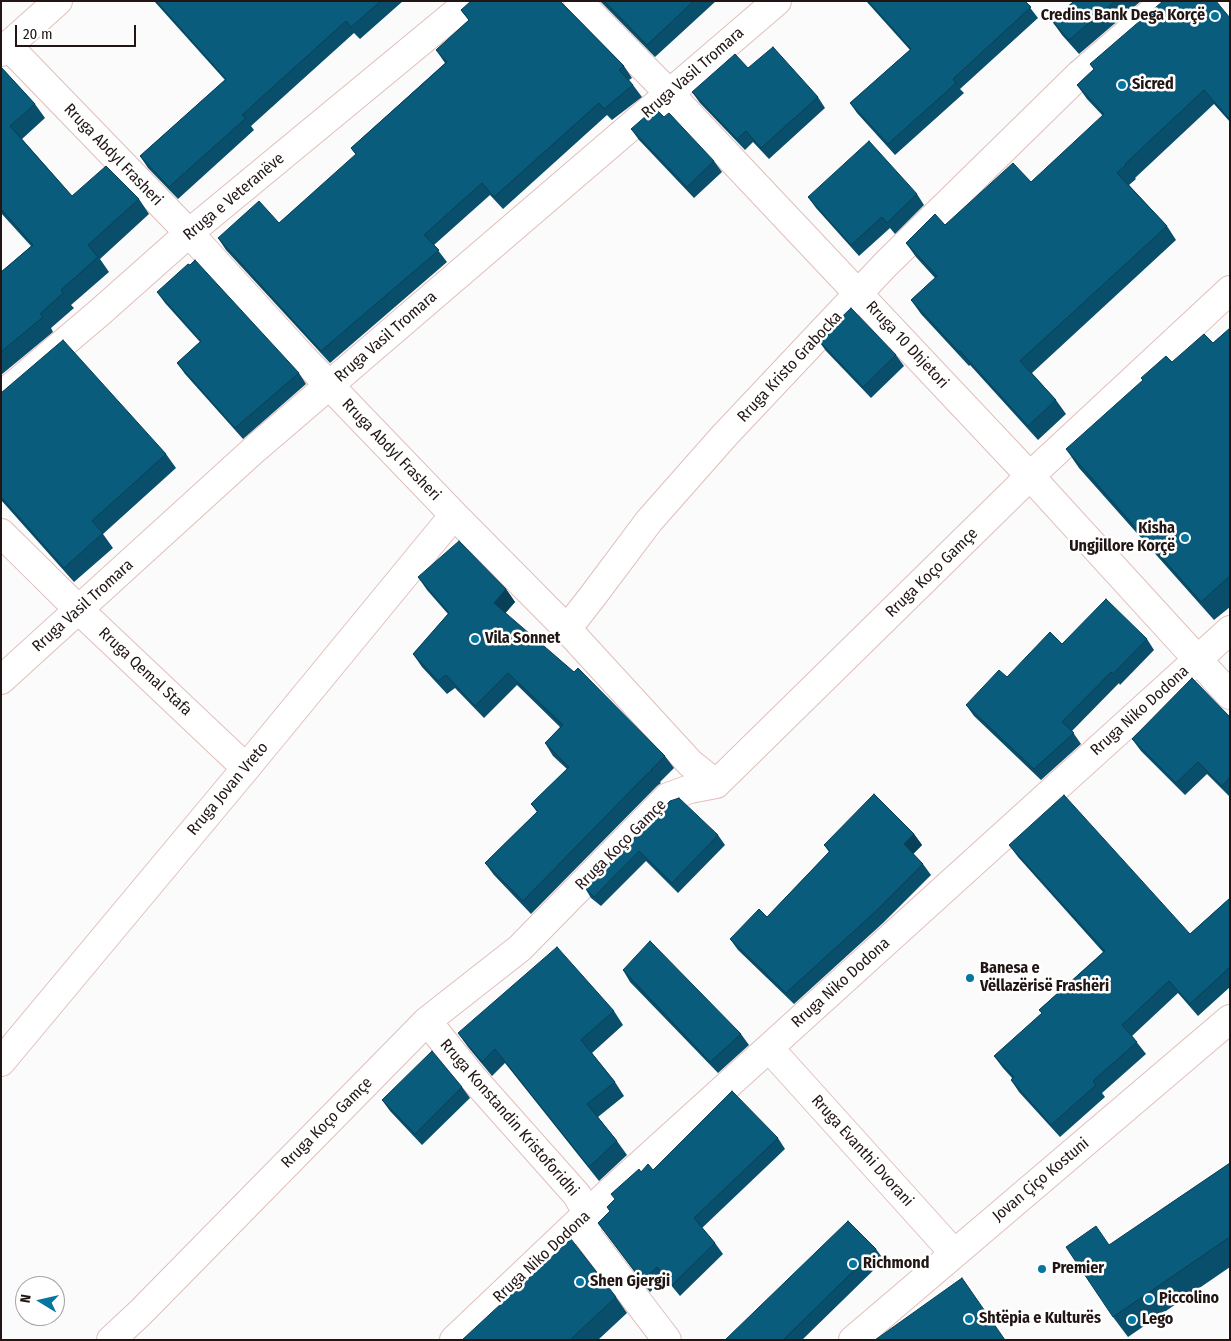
<!DOCTYPE html>
<meta charset="utf-8">
<style>
body{margin:0}
#map{position:relative;width:1231px;height:1341px;overflow:hidden;background:#fbfbfb;font-family:"Fira Sans Condensed",sans-serif}
canvas{display:block}
.frame{position:absolute;inset:0;border:2px solid #211614;pointer-events:none}
.north{position:absolute;left:15px;top:1276px;width:50px;height:50px;box-sizing:border-box;background:#fff;border:1px solid #a6a2a1;border-radius:50%;rotate:279deg;font-size:14px;font-weight:700;line-height:20px;text-align:center;color:#211614}
.north::after{content:'';display:block;margin:auto;width:18px;height:22px;background:#0576a0;clip-path:polygon(50% 0,100% 100%,50% 72%,0 100%)}
.scale{position:absolute;left:15px;top:25px;width:121px;height:22px;box-sizing:border-box;border:2px solid #211614;border-top:0;padding-left:6px;font-size:15px;line-height:18px;white-space:nowrap;color:#211614;-webkit-text-stroke:4px #fff;paint-order:stroke}
</style>
<div id="map">
<canvas width="1231" height="1341"></canvas>
<div class="frame"></div>
<div class="north">N</div>
<div class="scale">20 m</div>
</div>
<script>
const ctx = document.querySelector('canvas').getContext('2d');
ctx.lineJoin = 'round';
function poly(rows) {
  const path = new Path2D();
  for (const r of rows) {
    path.moveTo(r[0], r[1]);
    for (let i = 2; i < r.length; i += 2) path.lineTo(r[i], r[i + 1]);
  }
  return path;
}
function stroke(path, color, width, dash) {
  ctx.strokeStyle = color;
  ctx.lineWidth = width;
  ctx.lineCap = dash ? 'butt' : 'round';
  ctx.setLineDash(dash || []);
  ctx.stroke(path);
}
function fillPath(path, color) {
  ctx.fillStyle = color;
  ctx.fill(path, 'evenodd');
}
function label(font, color, halo, rows, align = 'center') {
  ctx.font = font + ' "Fira Sans Condensed",sans-serif';
  ctx.lineWidth = 5;
  ctx.setLineDash([]);
  ctx.textBaseline = 'middle';
  ctx.strokeStyle = halo;
  ctx.fillStyle = color;
  for (const [text, x, y, turn = 0] of rows) {
    ctx.save();
    ctx.translate(x, y);
    ctx.rotate((+turn || 0) * Math.PI / 180);
    ctx.textAlign = isNaN(turn) ? turn : align;
    if (halo) ctx.strokeText(text, 0, 0);
    ctx.fillText(text, 0, 0);
    ctx.restore();
  }
}
const street = poly([
 [578,1,669,93,1030,476,1230,695],
 [8,46,189,233,304,359,352,409,454,515,567,629,690,763,716,784],
 [1,52,58,1],
 [1,396,99,313,189,233,470,1],
 [1,533,79,610,246,768],
 [567,629,592,597,649,521,724,436,886,264,1080,74,1165,1],
 [1,680,256,448,777,1],
 [427,1021,472,1077,577,1195,588,1215,587,1235,667,1340],
 [769,1048,954,1253],
 [1,1062,246,768,454,515],
 [111,1340,140,1313,427,1021,520,948,668,797,690,789,716,784,1030,476,1230,290],
 [454,1340,611,1191,1230,630],
 [853,1340,1230,1019]
]);
stroke(street, '#e0bfbc', 30);
stroke(street, '#fff', 28);
fillPath(poly([
 [154,1,403,1,360,39,354,33,251,126,254,130,178,199,148,168,140,156,225,80],
 [600,1,716,1,655,57],
 [866,1,1025,1,1038,18,960,89,964,93,895,155,857,113,850,103,910,50],
 [1074,1,1141,1,1079,54,1062,35,1052,21],
 [563,4,624,66,632,78,629,80,633,85,642,97,612,120,607,115,503,209,490,195,434,245,447,262,330,363,226,250,218,238,279,223,356,155,351,148,445,63,436,50,469,20,461,10],
 [1230,18,1230,122,1214,104,1135,178,1136,179,1129,185,1167,226,1176,240,1032,373,1056,400,1066,414,1038,440,970,365,969,366,921,314,911,300,935,278,916,257,906,243,945,225,1031,182,1103,116,1087,99,1077,85,1094,69,1090,64],
 [1,67,35,104,45,118,22,139,72,196,139,199,149,214,100,259,109,272,71,305,74,308,51,328,53,332,1,375,1,272,31,246,1,213],
 [748,68,818,97,825,108,769,159,753,142,745,150,700,103,692,92],
 [664,117,714,161,722,172,694,198,639,140,631,129],
 [917,194,924,205,895,234,890,228,859,256,816,208,808,197],
 [157,292,299,373,306,384,243,439,185,374,177,363,200,342,165,303],
 [1230,328,1230,607,1214,620,1079,468,1066,449,1172,362,1213,343],
 [818,340,896,355,904,366,871,398,826,351],
 [1,393,166,454,176,468,103,534,113,548,74,582,1,500],
 [418,577,506,589,515,602,505,613,665,756,674,768,660,782,661,783,657,786,531,914,494,875,485,863,537,812,531,804,567,769,553,756,545,743,560,727,517,685,484,718,455,688,447,694,422,667,413,654,448,614,427,590],
 [1147,639,1154,650,1120,685,1119,683,1072,731,1081,744,1041,780,974,716,966,705,1007,677,1062,644],
 [1230,717,1230,797,1207,774,1185,795,1141,751,1132,739],
 [670,801,718,835,725,845,678,893,646,861,601,906,591,898,585,888],
 [914,834,922,845,913,854,923,864,931,875,883,923,794,1004,738,950,730,939,767,917,829,852,824,845],
 [1009,845,1190,934,1230,898,1230,987,1198,1016,1178,993,1132,1036,1146,1054,1102,1093,1105,1097,1060,1137,1019,1092,1011,1080,1012,1078,1003,1068,994,1056,1042,1013,1039,1010,1103,952,1018,857],
 [623,970,741,1034,749,1045,718,1073,630,982],
 [614,1011,623,1025,592,1053,615,1082,624,1096,598,1117,617,1141,627,1155,599,1181,505,1063,492,1076,468,1047,458,1033],
 [462,1087,470,1098,422,1145,390,1111,382,1100],
 [778,1138,785,1149,702,1228,715,1243,723,1254,680,1296,665,1278,650,1292,598,1223,610,1211,607,1207,641,1172,653,1170],
 [1230,1163,1230,1267,1128,1337,1113,1317,1110,1245],
 [876,1249,884,1260,802,1340,725,1340],
 [616,1297,627,1313,598,1340,462,1340]
]), '#094f6b');
fillPath(poly([
 [506,589,515,602,503,616,494,603],
 [914,834,922,845,912,855,904,844]
]), '#074057');
const building = poly([
 [156,1,381,1,351,27,346,21,242,115,246,118,169,187,140,156,226,79,156,1],
 [471,1,560,1,624,66,619,70,633,85,604,109,599,103,494,197,482,183,424,235,439,250,321,351,218,238,259,201,279,223,356,154,351,148,447,62,436,50,469,20,461,10,471,1],
 [604,1,694,1,647,45,604,1],
 [868,1,1025,1,1031,7,953,79,956,83,888,144,850,103,911,49,868,1],
 [1074,1,1115,1,1069,40,1052,21,1074,1],
 [1163,1,1216,1,1230,18,1230,120,1204,90,1125,164,1126,165,1117,173,1167,226,1020,361,1056,400,1028,426,960,351,959,352,911,300,937,276,906,243,935,214,945,225,1013,163,1031,182,1104,114,1077,85,1094,69,1090,64,1163,1],
 [773,47,818,97,761,148,746,131,737,139,692,92,735,54,748,68,773,47],
 [1,67,35,104,10,126,72,196,106,166,139,199,88,245,98,257,61,290,63,293,40,314,43,317,1,352,1,272,33,245,1,209,1,67],
 [655,108,664,117,669,113,714,161,687,187,631,129,655,108],
 [869,141,917,194,887,223,882,217,851,245,808,197,869,141],
 [195,260,299,373,235,428,177,363,201,341,157,292,188,264,190,265,195,260],
 [851,308,896,355,863,387,818,340,851,308],
 [1230,328,1230,576,1201,602,1066,449,1143,380,1141,378,1166,356,1172,362,1204,334,1213,343,1230,328],
 [63,340,166,454,92,521,103,533,64,568,1,497,1,393,63,340],
 [459,541,506,589,494,603,574,672,578,668,665,756,651,770,652,771,648,773,523,901,485,863,538,811,531,804,569,767,545,743,563,725,508,673,475,706,446,675,438,681,413,654,449,613,418,577,459,541],
 [1106,599,1147,639,1113,674,1111,672,1062,722,1074,733,1034,769,966,705,999,670,1007,677,1050,632,1062,644,1106,599],
 [1192,678,1230,717,1230,777,1222,786,1198,762,1176,783,1132,739,1192,678],
 [874,794,914,834,904,844,923,864,875,912,786,993,730,939,759,909,767,917,830,851,824,845,874,794],
 [1064,795,1190,934,1230,898,1230,967,1190,1004,1169,981,1122,1025,1137,1042,1093,1081,1096,1085,1051,1125,1011,1080,1014,1077,994,1056,1042,1013,1039,1010,1105,951,1009,845,1064,795],
 [679,798,718,835,672,883,639,851,594,897,585,888,670,801,679,798],
 [650,941,741,1034,710,1062,623,970,650,941],
 [557,947,614,1011,581,1040,615,1082,587,1104,617,1141,589,1167,495,1049,482,1062,458,1033,557,947],
 [432,1051,462,1087,415,1134,382,1100,432,1051],
 [732,1091,778,1138,694,1218,715,1243,672,1285,657,1267,642,1281,598,1223,610,1211,607,1207,615,1199,611,1194,639,1169,641,1172,648,1164,653,1170,732,1091],
 [1230,1163,1230,1237,1113,1317,1066,1247,1096,1226,1109,1245,1230,1163],
 [848,1221,876,1249,783,1340,725,1340,848,1221],
 [571,1239,616,1297,570,1340,462,1340,571,1239],
 [962,1278,1005,1340,875,1340,962,1278]
]);
fillPath(building, '#0a5c7c');
stroke(building, '#074057', 1);
for (const [x, y, r, color] of [
 [1215,16,5,"#0576a0"],
 [1122,85,5,"#0576a0"],
 [1185,538,5,"#0576a0"],
 [475,639,5,"#0576a0"],
 [970,978,5,"#0576a0"],
 [853,1264,5,"#0576a0"],
 [1042,1269,5,"#0576a0"],
 [580,1282,5,"#0576a0"],
 [1149,1299,5,"#0576a0"],
 [969,1319,5,"#0576a0"],
 [1132,1320,5,"#0576a0"]
]) {
  const dot = new Path2D();
  dot.arc(x, y, r, 0, 2 * Math.PI);
  ctx.fillStyle = color;
  ctx.fill(dot);
  stroke(dot, '#fff', 2);
}
label('bold 16px', '#211614', '#fff', [
 ["Credins Bank Dega Korçë",1205,16,"right"],
 ["Sicred",1132,85],
 ["Kisha",1175,529,"right"],
 ["Ungjillore Korçë",1175,547,"right"],
 ["Vila Sonnet",485,639],
 ["Banesa e",980,969],
 ["Vëllazërisë Frashëri",980,987],
 ["Richmond",863,1264],
 ["Premier",1052,1269],
 ["Shen Gjergji",590,1282],
 ["Piccolino",1159,1299],
 ["Shtëpia e Kulturës",979,1319],
 ["Lego",1142,1320]
], 'left');
label('16px', '#211614', '#fff', [
 ["Rruga Vasil Tromara",693,73,-41],
 ["Rruga Abdyl Frasheri",113,155,46],
 ["Rruga e Veteranëve",234,197,-40],
 ["Rruga Vasil Tromara",386,337,-41],
 ["Rruga 10 Dhjetori",907,345,47],
 ["Rruga Kristo Grabocka",790,367,-47],
 ["Rruga Abdyl Frasheri",391,450,46],
 ["Rruga Koço Gamçe",932,573,-44],
 ["Rruga Vasil Tromara",83,606,-42],
 ["Rruga Qemal Stafa",145,672,43],
 ["Rruga Niko Dodona",1140,711,-42],
 ["Rruga Jovan Vreto",228,789,-50],
 ["Rruga Koço Gamçe",621,845,-45],
 ["Rruga Niko Dodona",841,983,-42],
 ["Rruga Konstandin Kristoforidhi",509,1118,49],
 ["Rruga Koço Gamçe",327,1123,-45],
 ["Rruga Evanthi Dvorani",862,1151,48],
 ["Jovan Çiço Kostuni",1041,1180,-40],
 ["Rruga Niko Dodona",542,1257,-43]
]);
</script>
